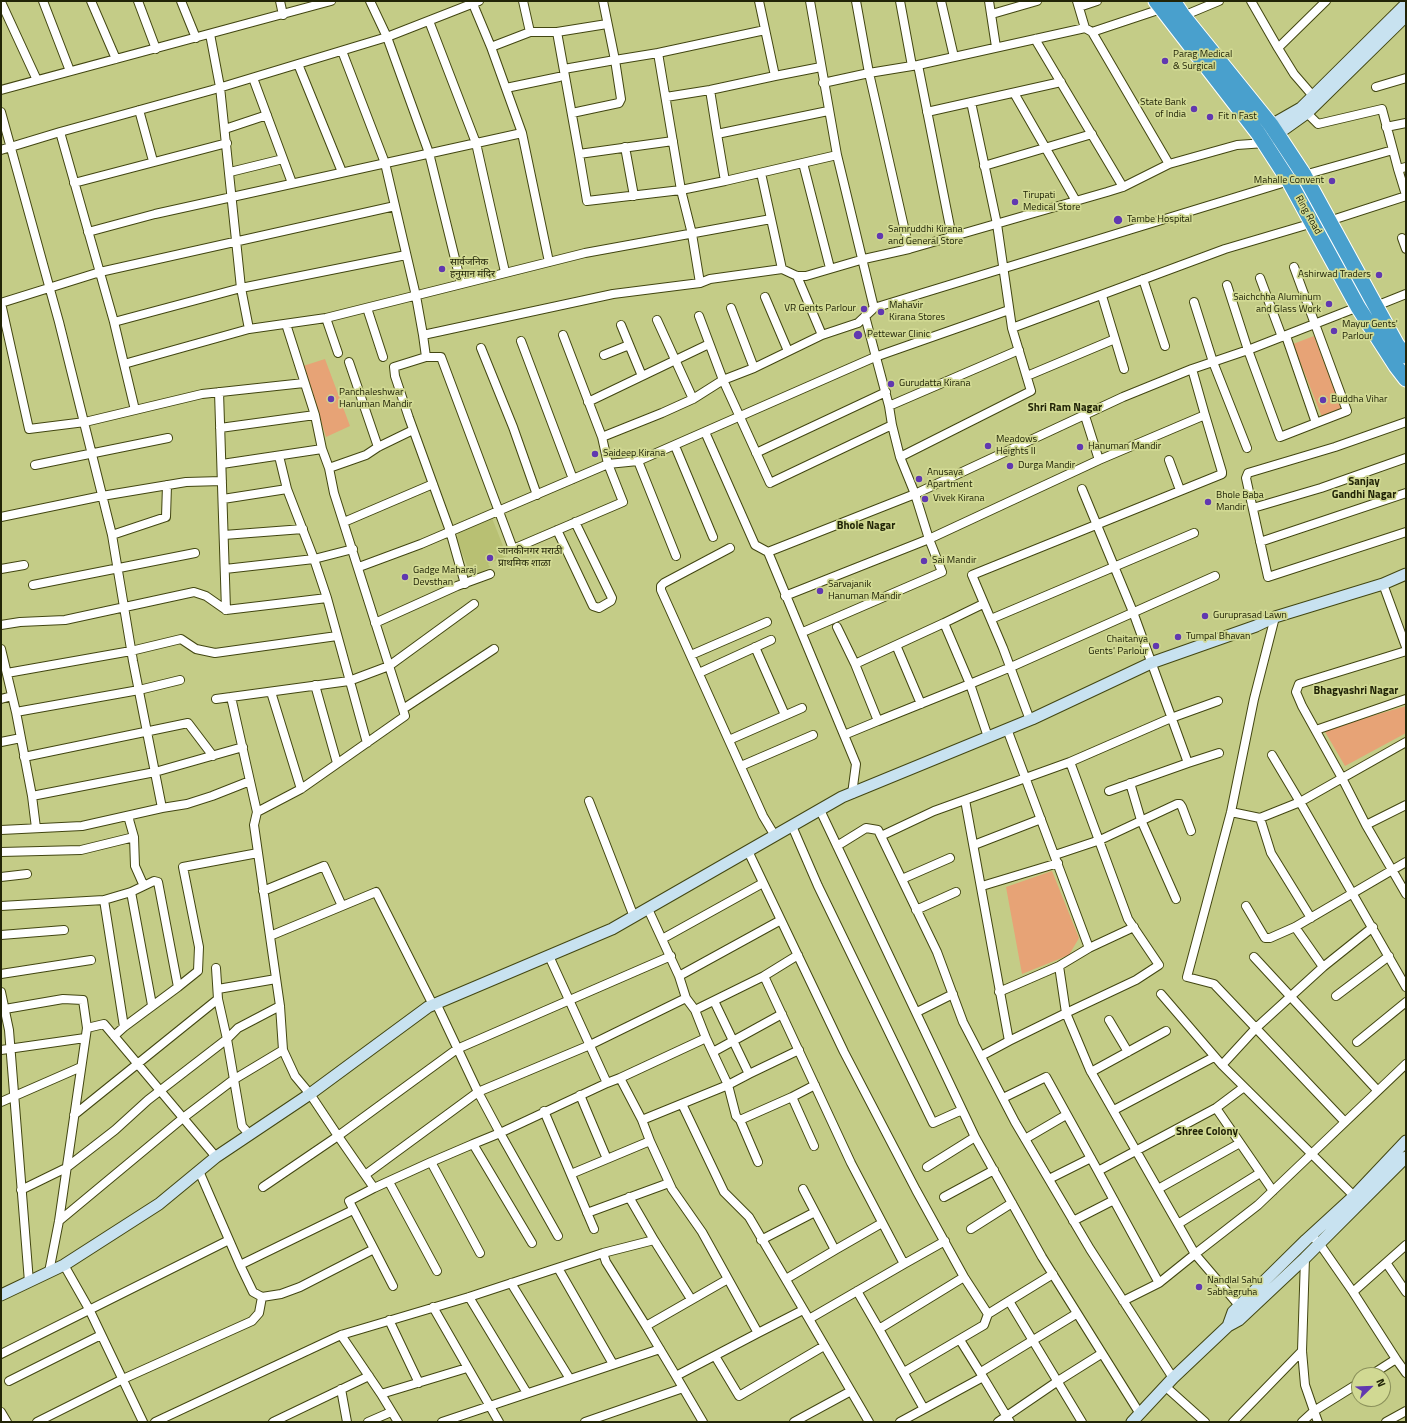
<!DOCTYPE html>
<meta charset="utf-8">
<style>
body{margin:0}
#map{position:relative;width:1407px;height:1423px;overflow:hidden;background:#c4cc87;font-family:"Titillium Web",sans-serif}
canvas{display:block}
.frame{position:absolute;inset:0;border:2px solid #212407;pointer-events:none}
.north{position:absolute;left:1351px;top:1367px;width:40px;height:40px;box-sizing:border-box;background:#d1d993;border:1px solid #8b915b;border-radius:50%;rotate:67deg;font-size:11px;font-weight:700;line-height:16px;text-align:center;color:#212407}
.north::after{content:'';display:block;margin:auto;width:14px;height:18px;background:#6138b0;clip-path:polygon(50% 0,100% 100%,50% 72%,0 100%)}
</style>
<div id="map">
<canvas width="1407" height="1423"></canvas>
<div class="frame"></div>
<div class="north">N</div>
</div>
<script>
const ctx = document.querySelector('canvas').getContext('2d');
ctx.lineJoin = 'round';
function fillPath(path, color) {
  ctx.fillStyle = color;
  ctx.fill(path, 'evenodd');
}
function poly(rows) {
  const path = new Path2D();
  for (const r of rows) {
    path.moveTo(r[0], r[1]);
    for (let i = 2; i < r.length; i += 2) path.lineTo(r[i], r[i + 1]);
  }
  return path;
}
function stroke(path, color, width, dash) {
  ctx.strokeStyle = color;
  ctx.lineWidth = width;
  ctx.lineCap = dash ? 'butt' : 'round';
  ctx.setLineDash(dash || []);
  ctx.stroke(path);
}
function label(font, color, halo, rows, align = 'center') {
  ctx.font = font + ' "Titillium Web","Noto Sans Devanagari",sans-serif';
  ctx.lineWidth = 3.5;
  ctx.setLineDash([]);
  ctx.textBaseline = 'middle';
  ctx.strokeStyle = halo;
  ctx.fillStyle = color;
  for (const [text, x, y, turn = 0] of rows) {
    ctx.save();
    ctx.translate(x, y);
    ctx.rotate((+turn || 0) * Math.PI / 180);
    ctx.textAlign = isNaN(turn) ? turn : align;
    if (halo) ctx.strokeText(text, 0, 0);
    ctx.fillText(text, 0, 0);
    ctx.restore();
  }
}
fillPath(poly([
 [492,518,507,556,488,564,490,567,472,578,457,540,458,533]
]), '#b8c073');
fillPath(poly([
 [1314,336,1342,409,1322,417,1293,344],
 [325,359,350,426,326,437,303,366],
 [1406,706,1406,733,1345,766,1324,730],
 [1052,871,1079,938,1069,955,1022,974,1006,887]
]), '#e7a376');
const street = poly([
 [43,1,70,71],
 [91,1,116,59],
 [138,1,156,49],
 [181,1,196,38],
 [280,1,283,15],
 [370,1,387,37,429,153,461,283],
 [479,1,387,37,212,90,60,132,114,322,124,364,249,329,326,318,585,253,771,219],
 [523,1,530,32],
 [603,1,615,60,658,53,681,190,692,234,700,283,710,279,782,269,797,276,806,276,864,259,909,249,1107,192,1123,187,1169,164,1237,145,1265,143],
 [810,1,837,155,874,308,1289,181],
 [856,1,869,73,909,249],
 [900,1,912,66],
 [941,1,954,57],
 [989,1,996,47],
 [1077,1,1085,28],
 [1251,1,1278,48],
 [1,2,37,80],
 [473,4,491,47,530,32,557,32,607,24],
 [1079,7,1097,1],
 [992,14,1037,1],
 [1183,16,1219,1],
 [429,21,476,143,505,272],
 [557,32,579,154,673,141],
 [1092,32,1169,164],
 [210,34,220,87,241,288,249,329],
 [1035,39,1123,187],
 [491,47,522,133,549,262],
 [342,51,385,163,416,296,423,335,613,294,700,283],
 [658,53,765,30],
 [298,64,342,172],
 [918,65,1085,28,1092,32,1161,9],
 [564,69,615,60,621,99,619,103,572,113],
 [775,76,821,67],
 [253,78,292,183],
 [823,83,869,73,918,65,952,237],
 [1376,87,1406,78],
 [506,88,559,77],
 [1,90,331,1],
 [710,90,717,134],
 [1014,93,1076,201],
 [1313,96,1294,74,1278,48,1326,1],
 [666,97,710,90,775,76,759,1],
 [971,102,997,224,1012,328,1225,249,1313,223],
 [139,110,153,161],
 [1,112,59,322,112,535,133,661,162,808,187,804,212,796,250,781],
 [927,112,1061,82],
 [1307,113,1318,124,1382,109,1393,150],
 [1386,127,1406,123],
 [225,129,267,115],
 [625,147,634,196],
 [1,150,60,132],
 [579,154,587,201,681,190,725,181,717,134,828,111],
 [803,163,830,268],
 [984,166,1092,134],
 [1398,169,1406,195],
 [230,172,283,159],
 [761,173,782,269],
 [1304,175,1393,150,1398,169,1406,167],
 [725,181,837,155],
 [74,183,227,143],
 [1329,221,1406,196],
 [88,232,155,214,522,133],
 [1402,238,1406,249],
 [797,276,822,335],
 [1260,278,1282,337],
 [1143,279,1165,346],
 [1227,285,1248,350,1280,437,1316,423],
 [765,297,788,351],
 [1194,302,1213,362,1247,448],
 [1,303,29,429,85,422,202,394,304,383],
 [1,303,100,272,395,206],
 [1376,306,1406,294],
 [367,308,383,357],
 [731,308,754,368],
 [699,316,723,380,770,483,892,425,900,457,915,494,768,552],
 [865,316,889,406,892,425],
 [326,318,338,353],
 [657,320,693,399],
 [114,322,241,288,406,255],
 [621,325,642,376],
 [423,335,426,357],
 [563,335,602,437],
 [1286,336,1316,423,1347,411,1294,267],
 [1115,339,1124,369],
 [521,341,573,479],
 [481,348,513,427,537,495],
 [604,355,629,345],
 [349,362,378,447],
 [124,364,135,410],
 [1192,369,1205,415,1099,460,929,539,915,494,1123,397,1192,369,1248,350,1358,307],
 [1027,376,1115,339,1102,296],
 [219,392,226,610,327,598,367,743],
 [588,402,709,344],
 [889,406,1019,350],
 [1085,416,1099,460],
 [1406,422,1335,447,1248,473,1246,478,1268,577,1406,532],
 [220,428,315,415],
 [705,432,755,545,768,552,844,735,856,764,852,794],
 [675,446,713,537],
 [756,453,886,392],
 [279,456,287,489,314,559,327,598],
 [900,457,1031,391,1012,328],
 [1169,460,1180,490],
 [638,461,676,556],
 [222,464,322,449],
 [35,465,168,438],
 [329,468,366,455,378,447,413,430],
 [1082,489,1133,612,1188,763,1109,791],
 [223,499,287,489],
 [1253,508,1321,488,1406,458],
 [1,517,102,496,186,482,222,481],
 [344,522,433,484],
 [557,530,593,606,599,608,611,601,612,598,575,522],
 [112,535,166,517,167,485],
 [224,535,303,529],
 [1260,542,1406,493],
 [730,548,664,583,661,586,661,590,763,816,775,836],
 [359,567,421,544,608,464,602,437,662,413,693,399,723,380,754,368,822,335,858,323,874,308],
 [1,569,24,565],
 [225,569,314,559,353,549],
 [465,584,450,531,409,418,395,376,394,367,426,357,441,357,513,549,623,502,608,464,638,461,875,357,1009,310],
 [1383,584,1406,647],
 [33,585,195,553],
 [785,596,929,539,942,572,803,632],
 [1275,617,1254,699,1231,812,1187,977,1214,984,1344,1121],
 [991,619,1194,533],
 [375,623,457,586,490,574],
 [944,623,983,604],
 [1,625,20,622,65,620,194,592,206,596,226,610],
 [837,627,855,664],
 [896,645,921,704],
 [755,647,785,715],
 [1,649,16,712,32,796,36,828],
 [1406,651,1299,684,1296,692,1302,706,1342,778,1366,825,1406,894],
 [691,655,767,622],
 [7,673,131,651,181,639,196,649,215,653,337,636],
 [699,673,771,640],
 [315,685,337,763],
 [271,692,301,789],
 [231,697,257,812,254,825,280,1006,283,1050,295,1076,310,1094,338,1136,457,1049,671,956],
 [1,699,12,696],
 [216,699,349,681,389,666,474,604],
 [403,709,494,649],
 [16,712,139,690,180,680],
 [1030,720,1003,648,972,575,1222,474,1222,472,1205,415],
 [1316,730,1406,699],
 [844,735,878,721],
 [988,737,970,684,944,623,855,664,878,721,970,684,1011,667,1215,576],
 [729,740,802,708],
 [1,742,21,738],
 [1406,742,1300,802,1406,987],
 [24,757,188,723,213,756],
 [1188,763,1219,753],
 [741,766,813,735],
 [1130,783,1141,820,1176,899],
 [32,796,155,772,243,747],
 [965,800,1009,1041,1066,1013,1059,966,1089,948,1007,729],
 [589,801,634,917],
 [820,810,975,1137,1042,1257,1140,1414],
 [257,812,301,789,405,716,334,493,329,468,322,449,315,415,286,324],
 [1231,812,1260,818,1300,802,1272,755],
 [128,816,134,837,135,866,143,884],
 [1260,818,1271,853,1311,918],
 [1366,825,1406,805],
 [792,826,818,886,933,1123,962,1110],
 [1,830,82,826,162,808],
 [881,836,934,811,1070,762],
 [974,845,1041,819],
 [837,846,866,828,878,830,937,952,963,1022,1015,1122,1090,1249,1173,1378],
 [748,851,844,1052,916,1190,964,1277,988,1314,1009,1301],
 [1,852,81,850,134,837],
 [1055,855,1100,840,1177,804,1180,804,1182,807,1191,831],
 [1,877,27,874],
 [902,879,950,858],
 [982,886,1058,863],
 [263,891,324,866,342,906],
 [131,892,152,1005],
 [104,900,124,1027,114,1036],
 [1,906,104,900,131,892,154,881,158,882,178,987,124,1027],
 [1246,906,1265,938,1270,938,1295,927,1406,862],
 [648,909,679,976],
 [916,910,956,892],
 [781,920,679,976,686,998,695,1010,764,976,851,1163,904,1264,945,1241],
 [1295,927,1323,967,1373,927],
 [1,935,64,930],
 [270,936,376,892,433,1005],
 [662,939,763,883],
 [1089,948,1134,927],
 [549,956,607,1083,620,1078,642,1120,728,1085,706,1038,695,1010],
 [1254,957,1377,1090],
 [1323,967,1256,1028,1222,1065,1354,1196],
 [1,974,91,960],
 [764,976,798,955],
 [178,987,198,971,199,947,183,867,258,853],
 [218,989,276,979],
 [1,992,9,1030,29,1282],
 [999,992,1059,966],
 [1161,994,1222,1065],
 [1336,996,1389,956],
 [714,1001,749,1074,799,1050],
 [436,1003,478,1092,500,1133,473,1144,532,1243],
 [5,1009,63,999,83,1000,87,1028],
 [917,1012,953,994],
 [1109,1020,1128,1052],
 [1357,1042,1406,1002],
 [1,1050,85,1038],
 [713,1052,782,1014],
 [981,1056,1009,1041],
 [1091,1072,1166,1031],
 [749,1074,728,1085,736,1116,740,1120,758,1162],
 [620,1078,706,1038],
 [580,1095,607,1159,650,1141],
 [1003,1098,1046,1077,1098,1171],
 [1,1102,81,1067],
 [682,1104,724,1192,749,1217,809,1319],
 [1216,1108,1273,1191],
 [1114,1110,1214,1057],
 [544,1111,594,1229],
 [74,1115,218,999],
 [642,1120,650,1141,672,1189,702,1232,758,1333,803,1310],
 [740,1120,792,1097],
 [249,1134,242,1126,227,1039,238,1028,280,1006],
 [1025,1139,1066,1115],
 [473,1144,431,1162,480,1253],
 [814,1146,792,1097,815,1085],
 [927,1167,975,1137],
 [199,1171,240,1265,253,1292,262,1297,281,1294,300,1287,374,1249,349,1201,374,1188],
 [571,1174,607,1159],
 [365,1175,374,1188,431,1162],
 [1049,1179,1091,1158],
 [389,1182,437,1271],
 [263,1187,338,1136,365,1175,478,1092,590,1045,686,998],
 [803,1189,835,1250,882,1223],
 [1158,1189,1240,1143],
 [21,1190,66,1168,115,1130,148,1100,227,1039,218,999,216,968],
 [944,1197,994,1170],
 [587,1213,669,1183],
 [59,1221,183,1118,233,1080,283,1050],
 [1073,1221,1114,1200],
 [1178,1224,1260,1173],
 [971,1229,1012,1203],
 [1311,1235,1319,1243,1353,1292,1396,1359,1371,1375],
 [558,1236,500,1133,607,1083],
 [654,1240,691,1299],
 [761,1240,815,1212],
 [374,1249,393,1286],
 [603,1253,606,1262,646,1326],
 [1305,1258,1302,1351,1305,1385,1314,1411,1359,1383],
 [1387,1264,1406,1292],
 [64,1265,89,1309,143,1422],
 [240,1265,353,1210],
 [558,1268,613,1364],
 [49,1272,59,1221,87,1028,104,1024,216,1157],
 [1053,1274,1009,1301,1082,1422],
 [786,1279,835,1250],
 [511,1283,570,1379],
 [1159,1283,1195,1254,1090,1070,1066,1013,1136,980,1159,965,1128,919,1070,762,1171,718,1218,701],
 [857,1291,879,1329,964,1277],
 [1353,1292,1406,1245],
 [469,1297,527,1393],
 [1123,1301,1159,1283,1098,1171,1216,1108,1244,1087],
 [433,1307,499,1422],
 [1242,1309,1195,1254,1258,1205,1406,1064],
 [389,1320,419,1383],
 [879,1329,924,1409,983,1377,1010,1422],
 [341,1335,381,1394,398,1422],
 [960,1340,983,1377],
 [1,1354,229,1240],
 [715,1356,739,1396,824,1346],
 [1396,1359,1406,1373],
 [904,1372,984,1325,988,1314],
 [981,1372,1076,1314],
 [676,1376,646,1326,728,1279],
 [9,1381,101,1335],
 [1166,1387,1205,1422],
 [341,1389,347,1422],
 [381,1394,467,1368],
 [1,1412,7,1422],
 [37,1422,123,1379,252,1321,259,1313,262,1297],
 [155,1422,341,1335,469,1297,603,1253,654,1240,629,1197],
 [273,1422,369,1376],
 [368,1422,391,1412],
 [442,1422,660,1349],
 [585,1422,683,1388],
 [703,1422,676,1376,758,1333],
 [794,1422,851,1391],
 [869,1422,809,1319,904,1264],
 [900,1422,924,1409],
 [998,1422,1058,1381,1101,1354],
 [1233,1422,1302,1351],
 [1302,1422,1314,1411,1318,1422],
 [1386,1422,1406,1411]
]);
const secondary = poly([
 [1266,128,1301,108,1406,4],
 [1272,138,1307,113,1406,16],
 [1,1295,64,1265,159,1204,216,1157,310,1094,428,1007,612,929,842,797,1032,719,1151,663,1256,626,1275,617,1383,584,1406,574],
 [1228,1326,1233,1312,1239,1306,1306,1240,1354,1196,1406,1141],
 [1132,1422,1173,1378,1228,1326,1239,1320,1305,1258,1406,1157]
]);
const highway = poly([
 [1156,1,1258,133,1289,181,1358,307,1396,366,1406,379],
 [1173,1,1183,16,1271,125,1304,175,1397,345,1406,356]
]);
stroke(street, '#424611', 10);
stroke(secondary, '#424611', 13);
stroke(highway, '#fff', 17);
stroke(street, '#fff', 8);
stroke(secondary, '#c8e2f0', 11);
stroke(highway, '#49a0cd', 15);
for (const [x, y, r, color] of [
 [1165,61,4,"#6138b0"],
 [1194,109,4,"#6138b0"],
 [1210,117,4,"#6138b0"],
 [1332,181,4,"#6138b0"],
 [1015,202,4,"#6138b0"],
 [1118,220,5,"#6138b0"],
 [880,236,4,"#6138b0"],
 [442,269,4,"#6138b0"],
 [1379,275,4,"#6138b0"],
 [1329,304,4,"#6138b0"],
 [864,309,4,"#6138b0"],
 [881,312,4,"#6138b0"],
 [1334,331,4,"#6138b0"],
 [858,335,5,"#6138b0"],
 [891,384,4,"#6138b0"],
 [331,399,4,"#6138b0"],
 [1323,400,4,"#6138b0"],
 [988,446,4,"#6138b0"],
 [1080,447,4,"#6138b0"],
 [595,454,4,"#6138b0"],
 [1010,466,4,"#6138b0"],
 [919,479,4,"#6138b0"],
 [925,499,4,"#6138b0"],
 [1208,502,4,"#6138b0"],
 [490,558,4,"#6138b0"],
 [924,561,4,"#6138b0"],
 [405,577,4,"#6138b0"],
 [820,591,4,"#6138b0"],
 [1205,616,4,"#6138b0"],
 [1178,637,4,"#6138b0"],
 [1156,646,4,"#6138b0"],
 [1199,1287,4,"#6138b0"]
]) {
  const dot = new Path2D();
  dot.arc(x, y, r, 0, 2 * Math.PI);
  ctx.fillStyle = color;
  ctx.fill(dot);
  stroke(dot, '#d1d993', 1.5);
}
label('10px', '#212407', '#d1d993', [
 ["Parag Medical",1173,55],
 ["& Surgical",1173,67],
 ["State Bank",1186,103,"right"],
 ["of India",1186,115,"right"],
 ["Fit n Fast",1218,117],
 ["Mahalle Convent",1324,181,"right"],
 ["Tirupati",1023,196],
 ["Medical Store",1023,208],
 ["Tambe Hospital",1127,220],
 ["Samruddhi Kirana",888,230],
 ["and General Store",888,242],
 ["सार्वजनिक",450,263],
 ["हनुमान मंदिर",450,275],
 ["Ashirwad Traders",1371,275,"right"],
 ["Saichchha Aluminum",1321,298,"right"],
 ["and Glass Work",1321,310,"right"],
 ["Mahavir",889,306],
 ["Kirana Stores",889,318],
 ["VR Gents Parlour",856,309,"right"],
 ["Mayur Gents'",1342,325],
 ["Parlour",1342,337],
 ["Pettewar Clinic",867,335],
 ["Gurudatta Kirana",899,384],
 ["Panchaleshwar",339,393],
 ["Hanuman Mandir",339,405],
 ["Buddha Vihar",1331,400],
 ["Meadows",996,440],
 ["Heights II",996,452],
 ["Hanuman Mandir",1088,447],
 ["Saideep Kirana",603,454],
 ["Durga Mandir",1018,466],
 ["Anusaya",927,473],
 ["Apartment",927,485],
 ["Bhole Baba",1216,496],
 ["Mandir",1216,508],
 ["Vivek Kirana",933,499],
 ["जानकीनगर मराठी",498,552],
 ["प्राथमिक शाळा",498,564],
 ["Sai Mandir",932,561],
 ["Gadge Maharaj",413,571],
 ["Devsthan",413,583],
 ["Sarvajanik",828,585],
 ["Hanuman Mandir",828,597],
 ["Guruprasad Lawn",1213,616],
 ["Tumpal Bhavan",1186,637],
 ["Chaitanya",1148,640,"right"],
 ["Gents' Parlour",1148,652,"right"],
 ["Nandlal Sahu",1207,1281],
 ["Sabhagruha",1207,1293]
], 'left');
label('10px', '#212407', '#d1d993', [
 ["Ring Road",1308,215,61]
]);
label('bold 11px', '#212407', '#d1d993', [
 ["Shri Ram Nagar",1065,408],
 ["Sanjay",1364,482],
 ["Gandhi Nagar",1364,495],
 ["Bhole Nagar",866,526],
 ["Bhagyashri Nagar",1356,691],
 ["Shree Colony",1207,1132]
]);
</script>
